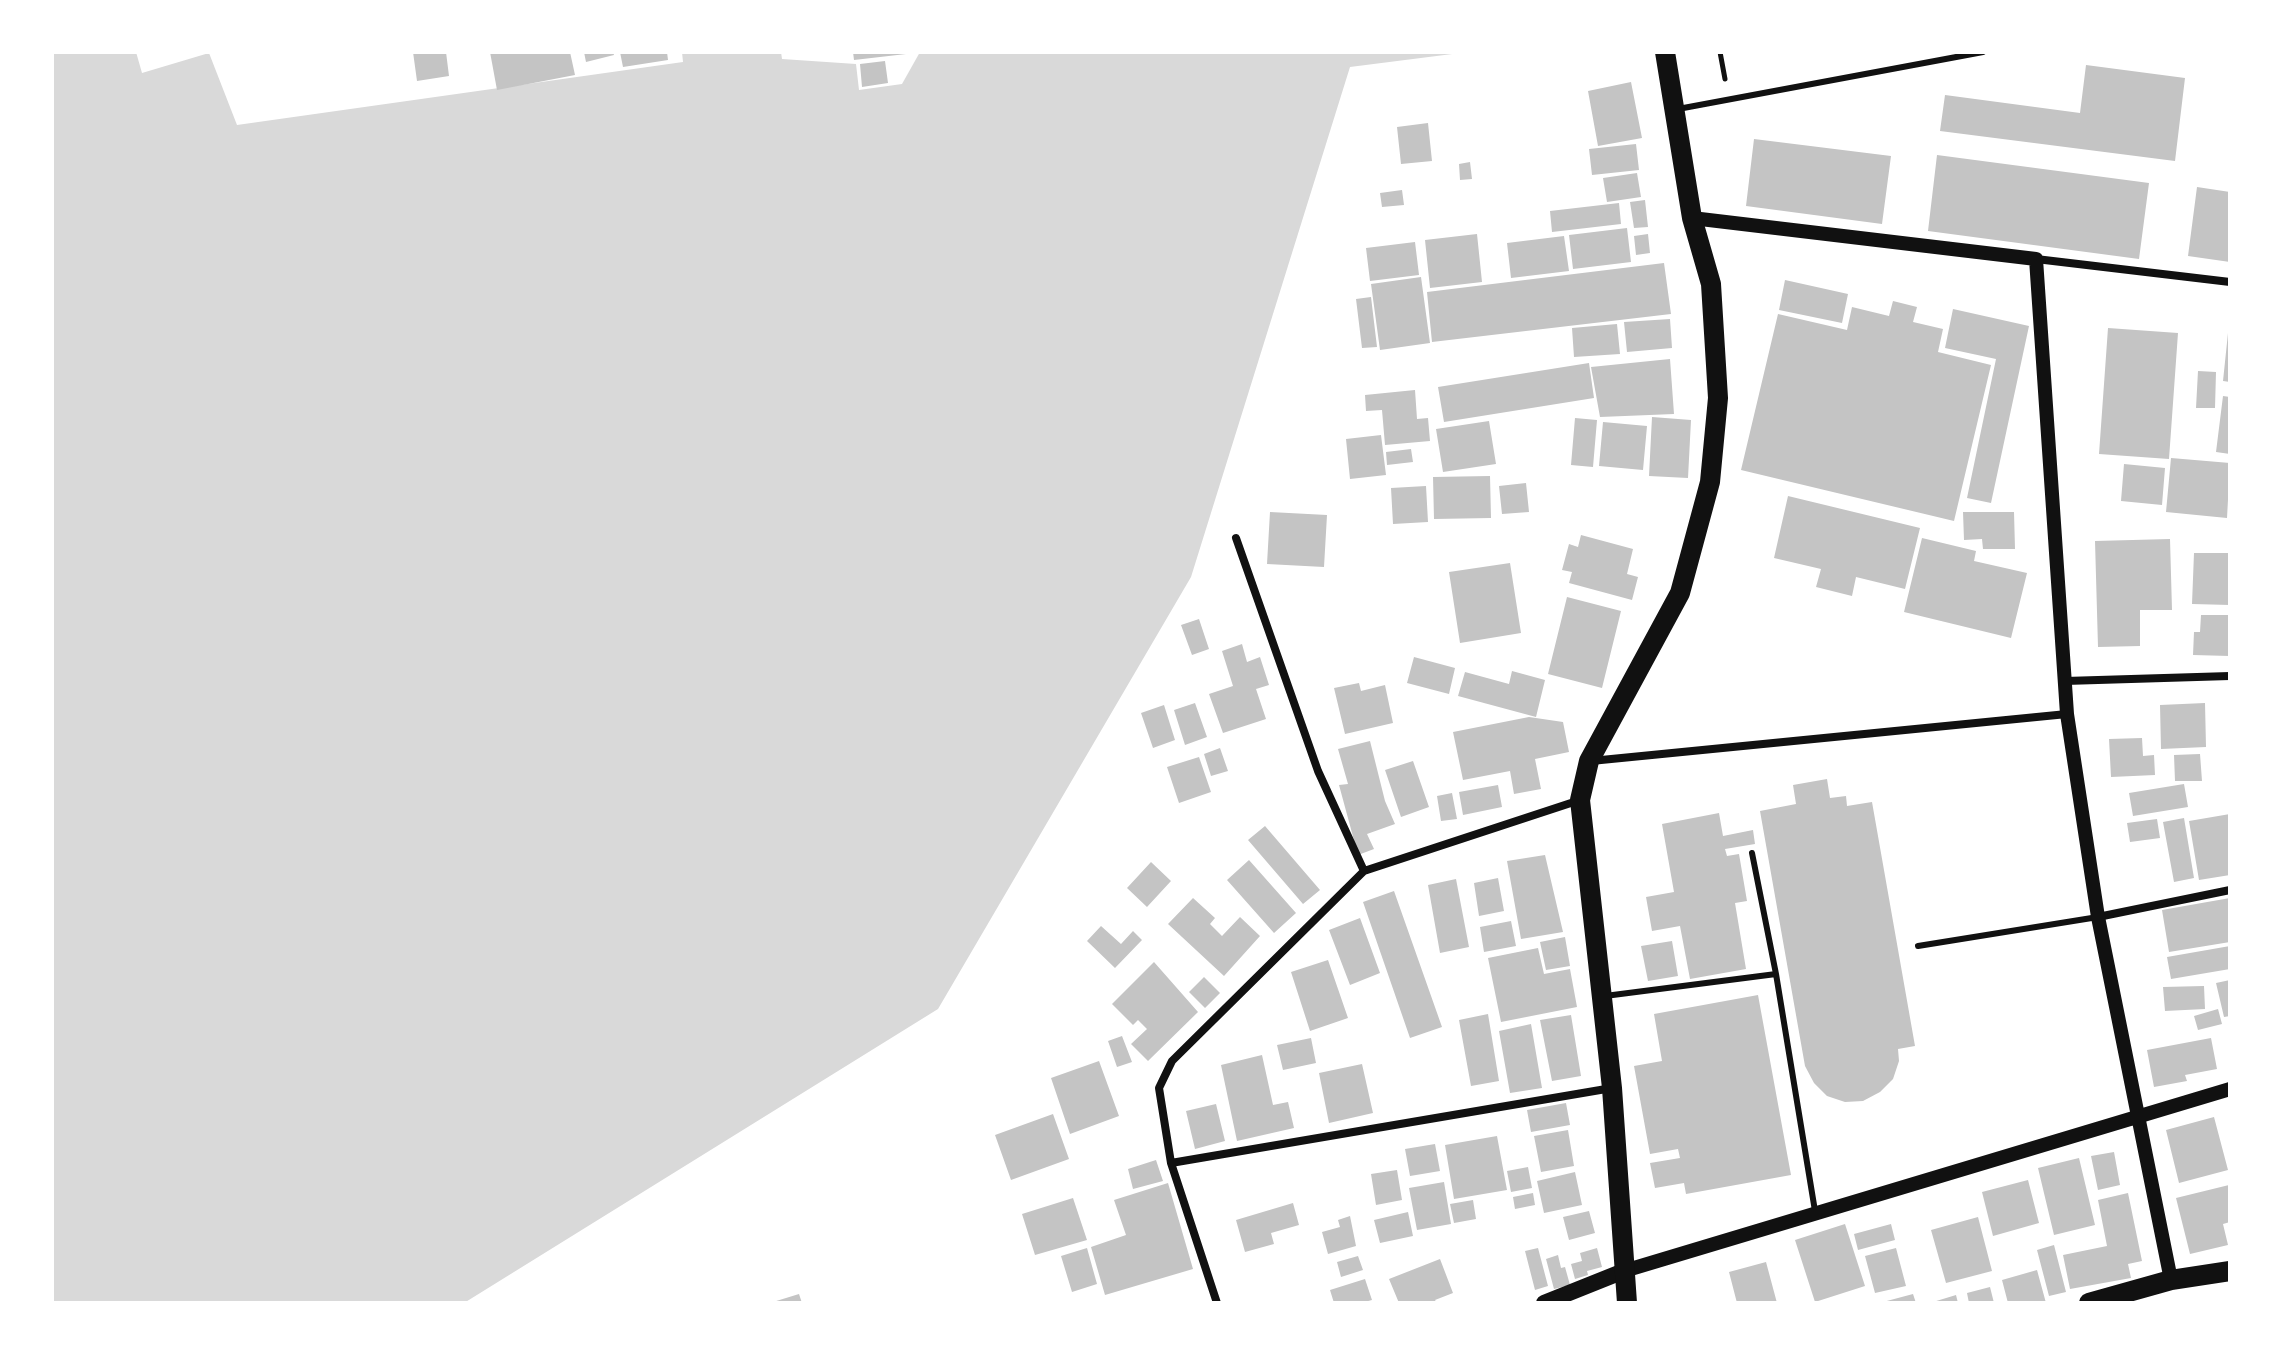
<!DOCTYPE html>
<style>
body{margin:0}
#map{position:relative;width:2282px;height:1355px;overflow:hidden;background:#fff;font-family:"Alegreya Sans",sans-serif}
canvas{display:block}
.frame{position:absolute;inset:0;border:54px solid #fff;pointer-events:none}
</style>
<div id="map">
<canvas width="2282" height="1355"></canvas>
<div class="frame"></div>
</div>
<script>
const ctx = document.querySelector('canvas').getContext('2d');
ctx.lineJoin = 'round';
function fillPath(path, color) {
  ctx.fillStyle = color;
  ctx.fill(path, 'evenodd');
}
function poly(rows) {
  const path = new Path2D();
  for (const r of rows) {
    path.moveTo(r[0], r[1]);
    for (let i = 2; i < r.length; i += 2) path.lineTo(r[i], r[i + 1]);
  }
  return path;
}
function stroke(path, color, width, dash) {
  ctx.strokeStyle = color;
  ctx.lineWidth = width;
  ctx.lineCap = dash ? 'butt' : 'round';
  ctx.setLineDash(dash || []);
  ctx.stroke(path);
}
fillPath(poly([
 [52,52,1468,52,1350,67,1191,577,938,1009,464,1303,52,1303]
]), '#d9d9d9');
fillPath(poly([
 [136,52,682,52,683,62,237,125,209,53,142,73],
 [781,52,920,52,902,84,859,90,856,64,782,59]
]), '#fff');
fillPath(poly([
 [413,52,446,52,449,76,417,81],
 [490,52,570,52,575,75,497,90],
 [584,52,613,52,614,55,586,62],
 [620,52,667,52,668,60,623,67],
 [853,52,906,52,906,54,854,60],
 [885,61,888,83,862,87,860,64],
 [2086,65,2185,78,2175,161,1940,131,1945,95,2080,113],
 [1631,82,1642,138,1598,146,1588,91],
 [1428,123,1432,161,1401,164,1397,127],
 [1754,139,1891,156,1882,224,1746,206],
 [1636,144,1639,170,1592,175,1589,149],
 [1937,155,2149,183,2139,259,1928,231],
 [1470,162,1472,179,1460,180,1459,164],
 [1637,173,1641,197,1607,202,1603,178],
 [2197,187,2230,192,2230,262,2188,256],
 [1402,190,1404,205,1382,207,1380,193],
 [1645,200,1648,227,1634,228,1630,202],
 [1619,203,1621,224,1552,232,1550,211],
 [1627,228,1631,262,1573,269,1569,235],
 [1477,234,1482,282,1430,288,1425,240],
 [1648,234,1650,253,1636,255,1634,236],
 [1564,236,1569,271,1511,278,1507,243],
 [1415,242,1419,275,1370,281,1366,248],
 [1664,263,1671,314,1432,342,1427,292],
 [1421,277,1430,343,1380,350,1371,284],
 [1785,280,1848,294,1842,323,1779,310],
 [1371,297,1377,347,1362,348,1356,299],
 [1893,301,1917,307,1913,322,1943,329,1938,352,1991,365,1954,521,1741,470,1778,314,1847,330,1852,307,1889,316],
 [1953,309,2029,326,1991,503,1967,498,1996,359,1945,348],
 [1670,319,1672,348,1627,352,1624,322],
 [1617,324,1620,354,1574,357,1572,328],
 [2108,328,2178,333,2169,459,2099,454],
 [2228,333,2230,333,2230,382,2223,381],
 [1670,359,1674,414,1600,417,1591,367],
 [1589,363,1594,398,1444,422,1438,387],
 [2198,371,2216,372,2215,408,2196,408],
 [1415,390,1417,419,1428,418,1430,441,1385,445,1382,410,1366,411,1365,395],
 [2223,396,2230,397,2230,454,2216,452],
 [1652,417,1691,420,1688,478,1649,476],
 [1575,418,1597,420,1593,467,1571,465],
 [1489,421,1496,464,1443,472,1436,429],
 [1603,422,1647,426,1643,470,1599,466],
 [1381,435,1386,475,1350,479,1346,439],
 [1411,449,1413,462,1387,465,1386,452],
 [2171,458,2230,463,2227,518,2166,512],
 [2124,464,2165,468,2162,505,2121,501],
 [1490,476,1491,518,1434,519,1433,477],
 [1526,483,1529,512,1502,514,1499,486],
 [1426,486,1428,522,1393,524,1391,488],
 [1788,496,1920,528,1905,589,1856,577,1852,596,1816,587,1821,569,1774,558],
 [1270,512,1327,515,1324,567,1267,564],
 [1963,512,2014,512,2015,549,1983,549,1982,539,1964,540],
 [1581,535,1633,549,1627,574,1638,577,1632,600,1569,583,1572,572,1562,570,1569,544,1578,547],
 [1922,538,1976,551,1974,561,2027,573,2011,638,1904,612],
 [2170,539,2172,610,2140,610,2140,646,2098,647,2095,541],
 [2194,553,2230,553,2230,605,2192,604],
 [1510,563,1521,633,1460,643,1449,572],
 [1567,597,1621,611,1602,688,1548,674],
 [2201,615,2230,615,2230,656,2193,655,2194,632,2200,632],
 [1199,619,1209,649,1192,655,1181,625],
 [1242,644,1247,662,1260,657,1269,685,1256,689,1266,719,1223,733,1209,694,1233,686,1222,651],
 [1414,657,1455,668,1449,694,1407,683],
 [1512,671,1545,680,1536,717,1458,696,1465,672,1509,684],
 [1359,683,1361,691,1385,685,1393,723,1345,734,1334,688],
 [1195,703,1207,737,1185,745,1174,710],
 [2205,703,2206,747,2161,749,2160,705],
 [1164,705,1175,740,1153,748,1141,713],
 [1529,717,1563,722,1569,752,1535,759,1541,789,1514,794,1510,771,1463,780,1453,732],
 [2142,738,2143,756,2154,755,2155,775,2111,777,2109,739],
 [1370,741,1385,801,1395,824,1367,834,1374,849,1358,855,1339,785,1348,784,1338,749],
 [1220,748,1228,771,1211,776,1204,754],
 [2200,754,2202,781,2175,781,2174,755],
 [1199,757,1211,792,1179,803,1167,767],
 [1413,761,1429,807,1401,817,1385,770],
 [1827,779,1830,798,1846,796,1847,806,1872,802,1915,1046,1898,1049,1899,1061,1893,1079,1880,1092,1863,1101,1845,1102,1827,1096,1814,1083,1805,1066,1760,811,1796,804,1793,785],
 [2184,784,2188,807,2133,816,2129,793],
 [1498,785,1502,807,1463,815,1459,792],
 [1452,793,1457,819,1441,821,1437,796],
 [1719,813,1723,836,1753,830,1755,844,1725,849,1727,856,1739,854,1747,901,1735,903,1746,969,1690,979,1680,926,1652,931,1646,897,1674,892,1662,824],
 [2230,814,2230,875,2199,880,2189,821],
 [2184,818,2194,878,2174,882,2163,822],
 [2157,819,2160,838,2130,842,2127,823],
 [1265,826,1320,890,1303,904,1248,840],
 [1545,855,1563,932,1521,939,1507,861],
 [1249,860,1296,913,1274,933,1227,880],
 [1151,862,1171,881,1147,907,1127,888],
 [1498,878,1504,911,1479,916,1474,883],
 [1456,879,1469,947,1440,953,1428,885],
 [1394,891,1442,1027,1410,1038,1363,902],
 [1193,898,1215,918,1210,924,1222,936,1240,917,1260,936,1224,976,1168,924],
 [2230,898,2230,942,2169,952,2162,910],
 [1360,918,1380,973,1350,985,1329,930],
 [1511,921,1516,946,1484,952,1480,927],
 [1101,926,1121,944,1133,931,1142,940,1115,968,1087,941],
 [1565,937,1570,966,1546,970,1540,942],
 [1672,941,1678,976,1648,981,1641,946],
 [2230,946,2230,969,2171,979,2167,957],
 [1538,948,1544,974,1570,969,1577,1007,1501,1022,1488,958],
 [1328,960,1348,1018,1310,1031,1291,972],
 [1154,962,1198,1012,1148,1061,1131,1044,1147,1029,1138,1020,1133,1025,1112,1004],
 [1204,977,1220,993,1205,1008,1189,992],
 [2230,980,2230,1016,2224,1017,2216,983],
 [2204,986,2205,1009,2165,1011,2163,987],
 [1758,995,1791,1175,1686,1194,1684,1183,1655,1188,1650,1163,1680,1158,1678,1149,1650,1154,1634,1066,1662,1061,1654,1014],
 [2218,1009,2222,1024,2198,1030,2194,1016],
 [1488,1014,1499,1081,1471,1086,1459,1020],
 [1571,1015,1581,1076,1552,1081,1540,1020],
 [1531,1024,1542,1088,1510,1093,1499,1031],
 [1122,1036,1132,1062,1117,1067,1108,1041],
 [1311,1038,1316,1063,1283,1070,1277,1045],
 [2211,1038,2217,1069,2185,1075,2187,1081,2154,1087,2147,1050],
 [1262,1055,1273,1105,1288,1102,1294,1128,1237,1141,1221,1065],
 [1099,1061,1119,1116,1070,1134,1051,1078],
 [1362,1064,1373,1113,1329,1123,1319,1073],
 [1566,1103,1570,1125,1531,1132,1527,1110],
 [1216,1104,1225,1141,1195,1149,1186,1111],
 [1053,1114,1069,1159,1011,1180,995,1135],
 [2214,1117,2228,1170,2179,1183,2166,1130],
 [1568,1130,1574,1166,1541,1172,1534,1136],
 [1497,1136,1507,1190,1454,1199,1445,1145],
 [1435,1144,1440,1171,1410,1176,1405,1149],
 [2114,1152,2120,1185,2098,1190,2091,1156],
 [2079,1158,2095,1225,2054,1235,2038,1168],
 [1156,1160,1163,1181,1133,1189,1128,1169],
 [1528,1167,1532,1188,1511,1192,1507,1171],
 [1397,1170,1402,1200,1376,1205,1371,1174],
 [1575,1172,1582,1205,1544,1213,1537,1181],
 [2028,1180,2039,1223,1993,1236,1982,1192],
 [1444,1182,1451,1224,1417,1230,1409,1188],
 [1168,1183,1193,1269,1105,1295,1091,1247,1126,1235,1114,1200],
 [2229,1185,2230,1222,2223,1224,2228,1245,2190,1254,2176,1198],
 [1533,1193,1535,1205,1515,1209,1513,1197],
 [2128,1193,2142,1261,2128,1264,2131,1278,2070,1289,2063,1255,2107,1246,2098,1200],
 [1073,1198,1087,1240,1035,1255,1022,1214],
 [1473,1200,1476,1219,1454,1223,1450,1204],
 [1293,1203,1299,1225,1271,1233,1274,1244,1245,1252,1236,1220],
 [1589,1211,1595,1233,1569,1240,1563,1217],
 [1408,1212,1413,1236,1380,1243,1374,1220],
 [1350,1216,1356,1246,1328,1254,1322,1232,1340,1227,1338,1220],
 [1978,1217,1992,1271,1946,1283,1931,1230],
 [1845,1224,1865,1286,1815,1302,1795,1240],
 [1891,1224,1895,1240,1858,1250,1854,1234],
 [2054,1245,2066,1292,2049,1296,2037,1250],
 [1087,1248,1097,1284,1072,1292,1061,1256],
 [1538,1248,1548,1286,1535,1290,1525,1251],
 [1597,1248,1602,1267,1587,1271,1588,1275,1575,1279,1571,1264,1582,1261,1580,1253],
 [1896,1248,1906,1286,1875,1293,1865,1256],
 [1558,1255,1561,1268,1565,1267,1570,1285,1554,1289,1546,1259],
 [1358,1256,1363,1270,1341,1277,1337,1262],
 [1440,1259,1453,1293,1435,1300,1437,1303,1399,1303,1389,1279],
 [1766,1262,1777,1303,1737,1303,1729,1272],
 [2037,1270,2046,1303,2008,1303,2002,1280],
 [1365,1279,1372,1300,1361,1303,1334,1303,1330,1290],
 [1990,1287,1994,1303,1969,1303,1967,1293],
 [799,1294,802,1303,773,1303,773,1302],
 [1913,1294,1916,1303,1884,1303,1883,1302],
 [1956,1295,1958,1303,1933,1303,1933,1302]
]), '#c4c4c4');
stroke(poly([
 [1720,52,1725,79]
]), '#111', 5);
stroke(poly([
 [1678,109,1983,52],
 [1752,853,1776,974,1815,1211],
 [1918,946,2098,917],
 [1605,996,1776,974]
]), '#111', 6);
stroke(poly([
 [2036,259,2230,282],
 [1236,538,1318,771,1364,871],
 [2065,681,2230,676],
 [1591,761,2067,714],
 [2098,917,2230,890],
 [1171,1163,1612,1088],
 [1217,1303,1171,1163,1159,1088,1172,1061,1364,871,1580,800]
]), '#111', 8);
stroke(poly([
 [1692,218,2036,259,2067,714,2098,917,2171,1280],
 [1624,1271,2230,1089]
]), '#111', 14);
stroke(poly([
 [1544,1303,1624,1271]
]), '#111', 16);
stroke(poly([
 [1627,1303,1612,1088,1580,800,1589,761,1680,593,1710,482,1718,398,1711,284,1692,218,1665,52],
 [2089,1303,2171,1280,2230,1271]
]), '#111', 20);
</script>
